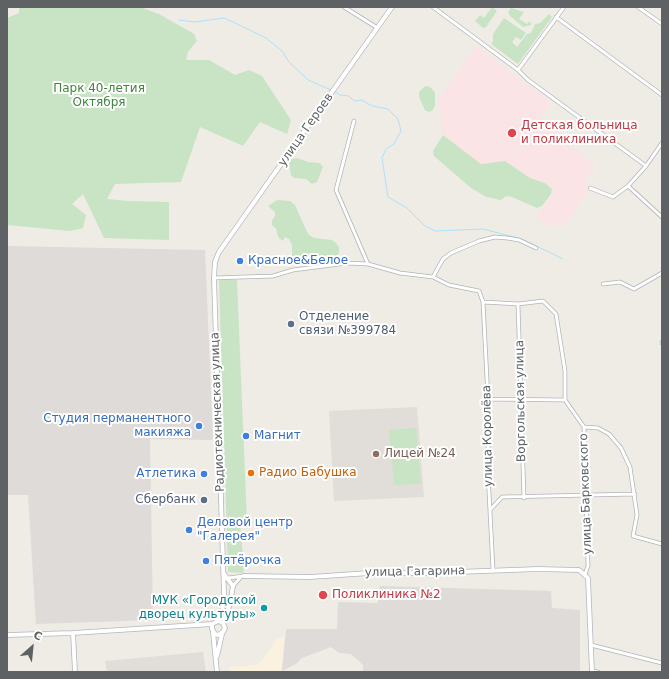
<!DOCTYPE html>
<meta charset="utf-8">
<style>
body{margin:0}
#map{position:relative;width:669px;height:679px;overflow:hidden;background:#efece6;font-family:"DejaVu Sans",sans-serif}
canvas{display:block}
.frame{position:absolute;inset:0;border:8px solid #5e6265;pointer-events:none}
.north{position:absolute;left:12px;top:627px;width:40px;height:40px;-webkit-text-stroke:3px #fff;paint-order:stroke;rotate:27deg;font-size:11px;font-weight:700;line-height:16px;text-align:center;color:#5e6265}
.north::after{content:'';display:block;margin:auto;width:14px;height:18px;background:#5e6265;clip-path:polygon(50% 0,100% 100%,50% 72%,0 100%)}
</style>
<div id="map">
<canvas width="669" height="679"></canvas>
<div class="frame"></div>
<div class="north">С</div>
</div>
<script>
const ctx = document.querySelector('canvas').getContext('2d');
ctx.lineJoin = 'round';
function fillPath(path, color) {
  ctx.fillStyle = color;
  ctx.fill(path, 'evenodd');
}
function poly(rows) {
  const path = new Path2D();
  for (const r of rows) {
    path.moveTo(r[0], r[1]);
    for (let i = 2; i < r.length; i += 2) path.lineTo(r[i], r[i + 1]);
  }
  return path;
}
function stroke(path, color, width, dash) {
  ctx.strokeStyle = color;
  ctx.lineWidth = width;
  ctx.lineCap = dash ? 'butt' : 'round';
  ctx.setLineDash(dash || []);
  ctx.stroke(path);
}
function label(font, color, halo, rows, align = 'center') {
  ctx.font = font + ' "DejaVu Sans",sans-serif';
  ctx.lineWidth = 4;
  ctx.setLineDash([]);
  ctx.textBaseline = 'middle';
  ctx.strokeStyle = halo;
  ctx.fillStyle = color;
  for (const [text, x, y, turn = 0] of rows) {
    ctx.save();
    ctx.translate(x, y);
    ctx.rotate((+turn || 0) * Math.PI / 180);
    ctx.textAlign = isNaN(turn) ? turn : align;
    if (halo) ctx.strokeText(text, 0, 0);
    ctx.fillText(text, 0, 0);
    ctx.restore();
  }
}
fillPath(poly([
 [285,636,281,672,230,672,230,667,257,665,264,658,277,639]
]), '#fbf1df');
fillPath(poly([
 [7,246,205,250,213,440,150,439,153,620,36,624,28,495,7,495],
 [380,586,551,591,552,608,580,610,580,672,363,672,363,665,351,654,339,653,331,647,302,658,296,664,282,671,286,629,337,629,338,602,378,603]
]), '#dedbd8');
fillPath(poly([
 [417,407,424,497,334,501,329,411],
 [203,652,206,672,107,672,105,661]
]), '#e1ddd8');
fillPath(poly([
 [476,46,551,102,537,122,595,164,585,180,592,187,565,225,550,226,535,219,554,191,545,183,530,178,505,161,481,164,443,135,438,99]
]), '#fae4e5');
fillPath(poly([
 [19,7,140,7,159,14,194,34,197,41,188,52,186,60,209,60,235,75,249,70,262,76,291,120,287,134,260,122,243,146,200,127,181,182,115,184,107,199,128,201,169,202,169,240,104,238,83,194,72,204,86,215,83,228,70,231,7,225,7,18,19,13],
 [492,7,497,11,486,27,483,28,475,21,480,15,484,18],
 [511,8,524,12,519,19,527,24,530,21,531,25,523,27,510,16,508,12],
 [549,14,552,17,518,64,491,44,493,41,493,34,504,18,526,33,521,40,516,37,512,42,517,47,527,34,531,33,535,24,540,23],
 [425,86,430,87,435,92,435,106,432,111,428,112,425,110,419,97,419,92],
 [443,135,481,164,505,161,530,178,545,183,552,189,551,194,542,206,537,208,512,197,506,196,501,200,486,197,471,188,434,156,433,151],
 [297,158,308,162,320,163,323,167,317,182,312,184,306,179,294,178,291,175,289,163,292,159],
 [277,200,290,201,295,205,308,234,314,238,332,240,336,243,339,247,339,253,335,259,309,267,296,261,292,257,292,245,289,239,285,237,283,241,278,237,276,229,272,225,272,220,275,216,275,212,268,206],
 [219,280,237,280,247,522,240,522,244,569,243,573,228,572],
 [416,428,421,484,394,485,389,430]
]), '#c9e4c5');
stroke(poly([
 [179,20,195,22,224,18,233,22,266,38,282,51,289,62,308,80,331,90],
 [334,91,340,95,349,96,354,101,362,100,372,106,388,109,398,119,401,131,394,144,386,149,382,158,387,191,388,197,407,208,425,226,435,231,483,229,522,239,563,259]
]), '#ade1f8', 1);
const street = poly([
 [344,7,376,27],
 [433,7,518,70,528,80,646,166],
 [638,7,662,24],
 [556,17,662,95],
 [518,70,564,7],
 [354,121,336,190,368,264],
 [628,186,662,217],
 [590,188,613,197,628,186,646,166,662,143],
 [433,277,443,259,451,253,479,241,495,237,507,238,519,240,536,248],
 [214,278,273,276,293,270,347,263,368,264,400,273,433,277,449,285,479,291,483,302,488,399,488,473,493,570],
 [603,284,620,282,634,289,662,273],
 [483,302,518,304,543,301,556,314,565,371,565,400,584,427,588,566,585,574],
 [518,304,524,498],
 [662,343,662,342],
 [488,399,565,400],
 [584,427,598,428,609,434,621,448,630,467,637,515,633,536,662,544],
 [490,510,502,497,635,494],
 [228,578,244,576],
 [233,586,240,578],
 [591,645,662,663],
 [592,671,598,672]
]);
const secondary = poly([
 [244,576,310,577,370,573,430,573,538,569,579,570,588,578,592,672],
 [218,621,223,623,225,628,223,632,218,635,215,634,212,629,212,624,218,621,222,613,224,594,214,278,215,262,219,252,392,7],
 [223,623,230,604,233,586,224,574],
 [213,632,217,672],
 [73,633,75,672],
 [7,635,73,633,212,624],
 [217,656,222,634]
]);
stroke(street, '#b1b4b7', 4.5);
stroke(secondary, '#b3b6ba', 5.5);
stroke(street, '#fff', 3);
stroke(secondary, '#fff', 4);
for (const [x, y, r, color] of [
 [512,133,5,"#e0444e"],
 [240,261,4,"#3f7fe0"],
 [291,324,4,"#5c6f8a"],
 [199,426,4,"#3f7fe0"],
 [246,436,4,"#3f7fe0"],
 [376,454,4,"#8d6e63"],
 [251,473,4,"#e8710a"],
 [204,474,4,"#3f7fe0"],
 [204,500,4,"#5c6f8a"],
 [189,530,4,"#3f7fe0"],
 [206,561,4,"#3f7fe0"],
 [323,595,5,"#e0444e"],
 [264,608,4,"#0f9aa8"]
]) {
  const dot = new Path2D();
  dot.arc(x, y, r, 0, 2 * Math.PI);
  ctx.fillStyle = color;
  ctx.fill(dot);
  stroke(dot, '#fff', 1.5);
}
label('12px', '#43843e', '#fff', [
 ["Парк 40-летия",99,89],
 ["Октября",99,103]
]);
label('12px', '#be3a42', '#fff', [
 ["Детская больница",521,126],
 ["и поликлиника",521,140],
 ["Поликлиника №2",332,595]
], 'left');
label('12px', '#5e6265', '#fff', [
 ["улица Героев",306,130,-55],
 ["Воргольская улица",521,401,-91],
 ["Радиотехническая улица",218,412,-92],
 ["улица Королёва",488,436,-91],
 ["улица Барковского",586,494,-92],
 ["улица Гагарина",415,572,-1]
]);
label('12px', '#366cbe', '#fff', [
 ["Красное&Белое",248,261],
 ["Студия перманентного",191,419,"right"],
 ["макияжа",191,433,"right"],
 ["Магнит",254,436],
 ["Атлетика",196,474,"right"],
 ["Деловой центр",197,523],
 ["\"Галерея\"",197,537],
 ["Пятёрочка",214,561]
], 'left');
label('12px', '#4e5e75', '#fff', [
 ["Отделение",299,317],
 ["связи №399784",299,331],
 ["Сбербанк",196,500,"right"]
], 'left');
label('12px', '#785e54', '#fff', [
 ["Лицей №24",384,454]
], 'left');
label('12px', '#c56008', '#fff', [
 ["Радио Бабушка",259,473]
], 'left');
label('12px', '#0d838f', '#fff', [
 ["МУК «Городской",256,601],
 ["дворец культуры»",256,615]
], 'right');
</script>
